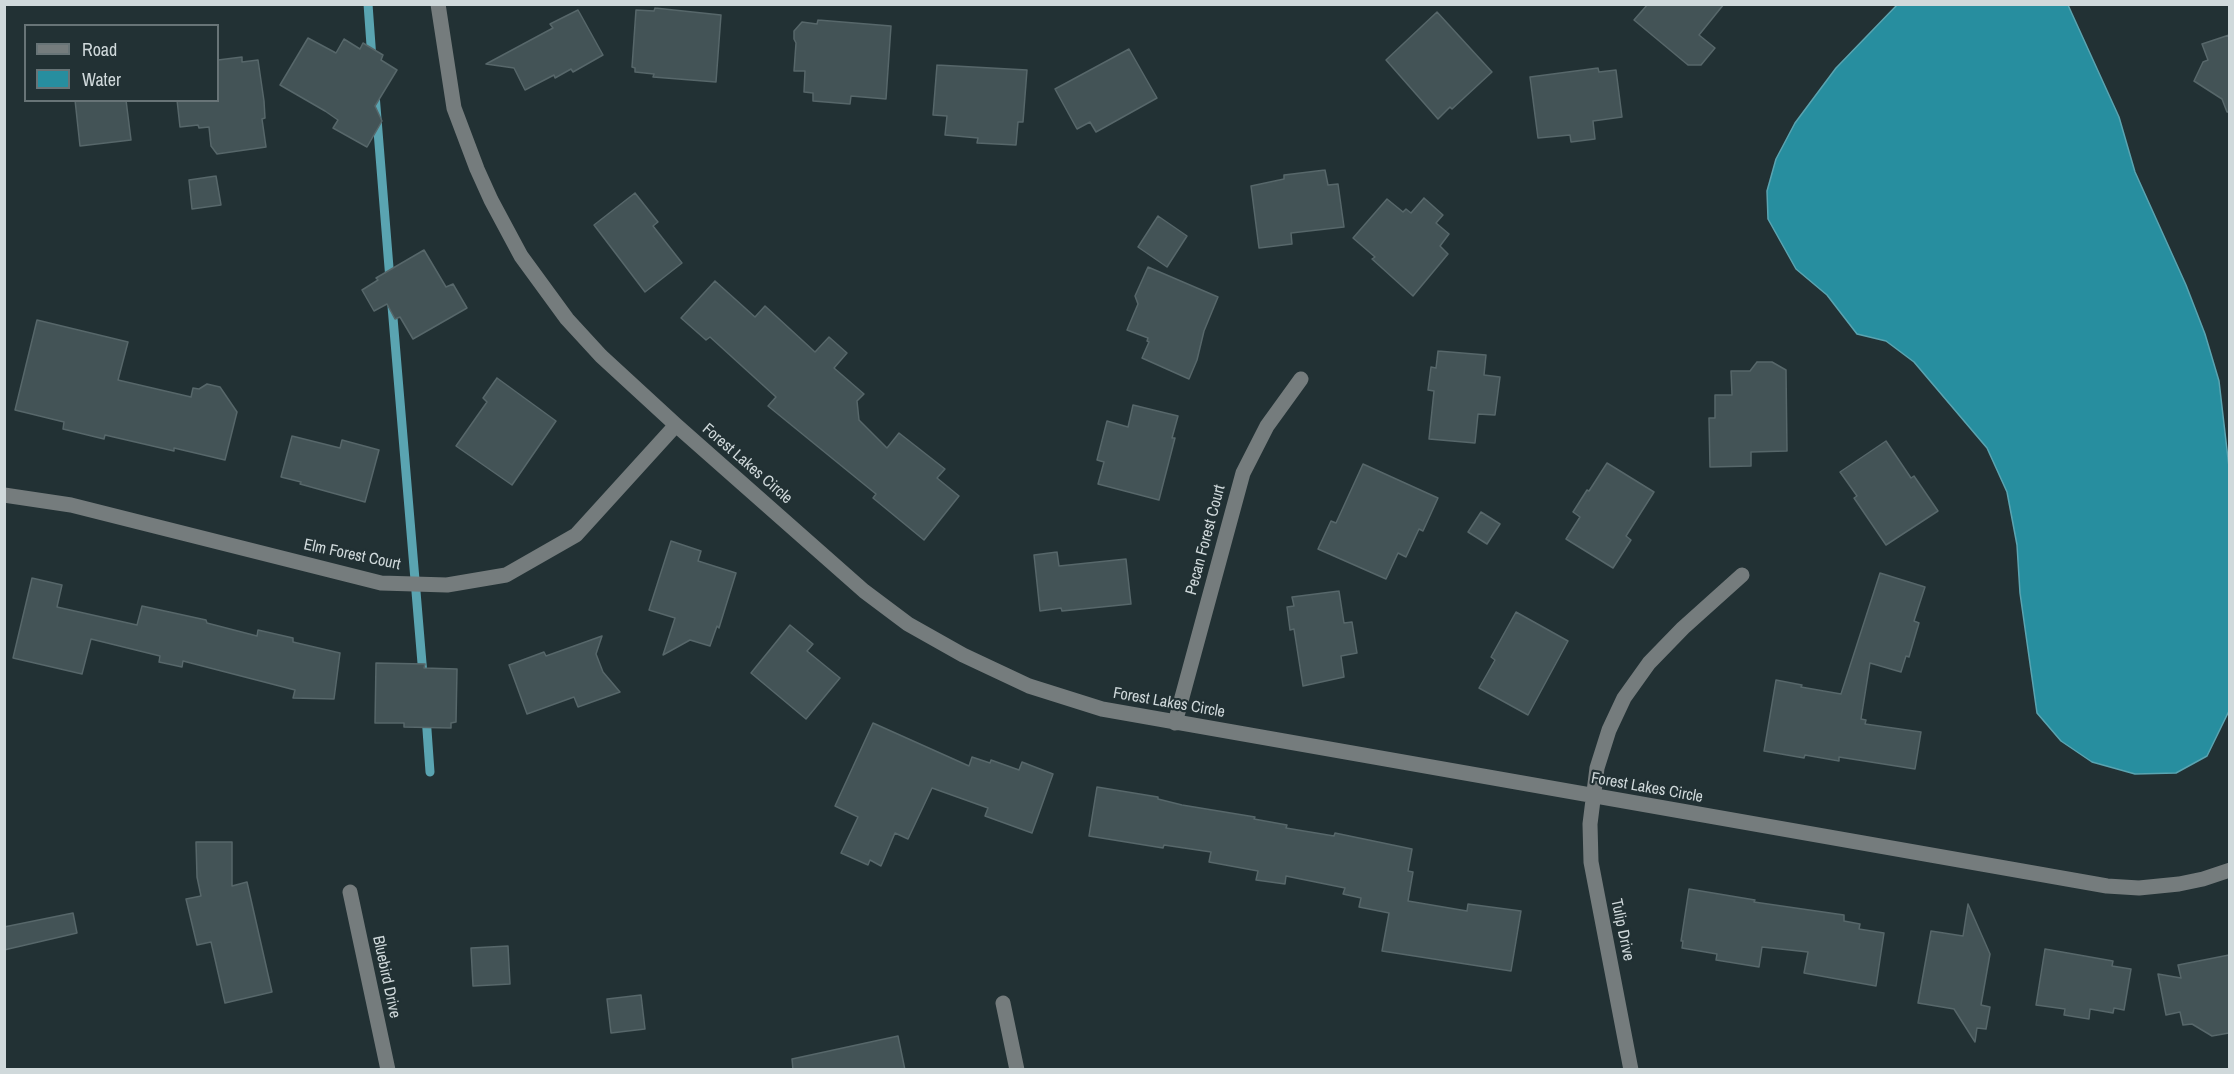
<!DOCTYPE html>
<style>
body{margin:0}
#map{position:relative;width:2234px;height:1074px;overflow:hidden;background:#223134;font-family:"Archivo Narrow",sans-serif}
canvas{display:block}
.frame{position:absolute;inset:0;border:6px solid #d0d9db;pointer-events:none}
.legend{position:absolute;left:24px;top:24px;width:195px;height:78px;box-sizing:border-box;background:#223134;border:2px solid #687477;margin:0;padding:8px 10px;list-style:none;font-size:18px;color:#d0d9db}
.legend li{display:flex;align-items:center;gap:12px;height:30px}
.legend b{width:30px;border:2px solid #687477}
</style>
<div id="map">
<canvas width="2234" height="1074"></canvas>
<div class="frame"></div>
<ul class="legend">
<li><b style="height:8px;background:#757c7d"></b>Road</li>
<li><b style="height:16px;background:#278e9f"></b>Water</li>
</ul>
</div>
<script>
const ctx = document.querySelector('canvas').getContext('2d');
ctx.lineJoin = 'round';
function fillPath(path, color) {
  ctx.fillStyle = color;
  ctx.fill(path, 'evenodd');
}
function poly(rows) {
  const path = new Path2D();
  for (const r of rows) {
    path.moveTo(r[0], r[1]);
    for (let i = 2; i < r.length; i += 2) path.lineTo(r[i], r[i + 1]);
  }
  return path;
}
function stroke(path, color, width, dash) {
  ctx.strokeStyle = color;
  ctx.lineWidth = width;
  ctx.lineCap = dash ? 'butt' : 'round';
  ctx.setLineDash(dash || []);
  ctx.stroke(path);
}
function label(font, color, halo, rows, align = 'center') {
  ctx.font = font + ' "Archivo Narrow",sans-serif';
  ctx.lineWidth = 4.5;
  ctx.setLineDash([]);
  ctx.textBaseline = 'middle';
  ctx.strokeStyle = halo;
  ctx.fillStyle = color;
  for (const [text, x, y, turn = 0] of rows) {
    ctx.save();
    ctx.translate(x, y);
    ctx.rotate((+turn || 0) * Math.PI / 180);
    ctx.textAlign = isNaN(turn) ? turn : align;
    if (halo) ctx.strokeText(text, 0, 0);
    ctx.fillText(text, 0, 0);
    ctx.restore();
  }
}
const water = poly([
 [1897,5,2068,5,2119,117,2135,172,2186,285,2205,334,2219,381,2229,467,2229,711,2207,756,2176,773,2135,774,2092,762,2061,741,2037,713,2020,593,2017,545,2007,492,1987,448,1914,362,1886,341,1857,334,1827,295,1796,269,1768,219,1767,191,1776,159,1795,123,1836,68,1897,5]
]);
fillPath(water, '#278e9f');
stroke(water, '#5aa4b1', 1.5);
stroke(poly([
 [368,4,372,59],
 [375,94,390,280],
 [392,306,423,675],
 [426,716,430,772]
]), '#5aa4b1', 9);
const building = poly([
 [1648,4,1724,4,1699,35,1715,48,1701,65,1688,65,1634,20,1648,4],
 [655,8,721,15,716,82,653,77,654,74,635,72,635,68,632,67,636,10,654,11,655,8],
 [578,10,603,55,573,72,571,69,555,78,554,75,525,90,514,68,486,64,553,28,550,24,578,10],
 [1437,12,1492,72,1452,109,1450,107,1438,119,1386,60,1437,12],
 [818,20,891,26,886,99,851,96,850,104,813,101,813,93,804,92,805,71,794,71,796,43,794,39,794,31,802,22,817,24,818,20],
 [2229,35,2229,112,2227,112,2222,99,2194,81,2203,62,2208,60,2202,44,2229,35],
 [308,38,336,53,344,39,360,49,363,43,383,55,381,60,397,70,375,106,382,121,367,147,333,128,338,120,325,111,280,85,308,38],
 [1129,49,1157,98,1096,132,1090,122,1077,129,1055,89,1129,49],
 [242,57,242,62,258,60,264,101,265,118,262,119,266,147,217,154,211,146,209,127,199,128,198,125,180,127,177,100,218,100,218,60,242,57],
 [937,65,1027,70,1023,122,1018,122,1016,145,977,143,978,138,945,135,947,116,933,115,937,65],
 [1598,68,1599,72,1616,70,1622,117,1593,121,1595,139,1571,142,1570,135,1538,138,1530,77,1598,68],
 [75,100,126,100,131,140,80,146,75,100],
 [1325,170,1328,185,1338,184,1344,227,1291,233,1292,244,1259,248,1251,186,1284,179,1284,175,1325,170],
 [216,176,221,205,192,209,189,180,216,176],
 [635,193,658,222,653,226,682,263,645,292,594,225,635,193],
 [1424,198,1443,215,1436,223,1449,234,1440,246,1448,254,1413,296,1372,259,1375,257,1353,238,1387,199,1403,212,1406,209,1411,213,1424,198],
 [1158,216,1187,236,1167,267,1138,247,1158,216],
 [424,250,446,287,453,284,467,308,413,339,400,317,395,319,387,304,374,311,362,290,378,280,376,278,424,250],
 [1148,267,1218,297,1204,331,1197,360,1189,379,1142,358,1149,342,1147,341,1148,338,1127,330,1138,304,1135,296,1148,267],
 [715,281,755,317,765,306,815,352,829,337,847,353,834,368,864,394,857,401,859,420,887,448,899,433,945,469,937,478,959,496,924,540,873,498,876,494,768,406,776,397,710,337,706,340,681,318,715,281],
 [37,320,128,342,118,380,191,397,193,388,199,389,207,384,220,387,237,412,225,460,174,448,174,451,105,435,104,439,63,429,64,422,15,410,37,320],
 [1438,351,1486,355,1484,375,1500,377,1495,415,1478,414,1475,443,1429,439,1434,391,1428,390,1431,367,1436,368,1438,351],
 [1757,362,1772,362,1786,370,1787,451,1751,452,1751,466,1710,467,1709,418,1715,418,1715,395,1732,395,1731,371,1750,371,1757,362],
 [497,378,556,421,512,485,456,446,487,402,483,398,497,378],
 [1133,405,1178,416,1172,438,1175,438,1159,500,1098,484,1104,462,1097,460,1107,421,1128,427,1133,405],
 [292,436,340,448,342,440,379,450,365,502,300,484,301,482,281,477,292,436],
 [1886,441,1911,478,1914,476,1938,511,1886,545,1854,498,1857,496,1840,472,1886,441],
 [1607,463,1654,492,1626,536,1631,540,1613,568,1566,539,1580,517,1573,512,1587,490,1589,491,1607,463],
 [1363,464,1438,498,1423,531,1419,529,1406,557,1398,553,1386,579,1318,549,1331,521,1336,523,1363,464],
 [1481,512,1500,524,1487,544,1468,532,1481,512],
 [671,541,701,551,698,561,736,573,719,628,717,626,710,646,690,640,663,655,675,618,649,610,671,541],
 [1057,552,1059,566,1126,559,1131,604,1062,611,1061,608,1040,611,1034,555,1057,552],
 [1880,573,1925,587,1914,621,1919,623,1909,657,1906,656,1901,672,1870,663,1861,719,1866,720,1865,724,1921,732,1915,769,1839,757,1839,761,1805,755,1804,758,1764,751,1776,680,1802,685,1801,687,1841,694,1880,573],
 [32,578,62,585,57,607,137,625,142,606,206,620,207,623,257,636,258,630,293,638,293,642,340,653,334,699,293,698,295,690,183,661,182,667,159,662,160,656,91,639,82,674,13,658,32,578],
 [1339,591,1344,623,1352,622,1357,653,1341,656,1344,677,1303,686,1294,629,1290,630,1287,607,1294,606,1292,597,1339,591],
 [1516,612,1568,641,1528,715,1479,688,1495,660,1491,657,1516,612],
 [790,625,813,644,807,651,840,678,806,719,751,673,790,625],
 [602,636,596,654,603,672,620,692,578,707,574,697,527,714,509,665,544,652,546,656,602,636],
 [376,663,425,664,424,668,457,669,456,722,451,723,451,728,404,727,404,723,375,723,376,663],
 [873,723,969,766,972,757,990,763,991,760,1019,770,1022,762,1053,774,1032,833,985,816,988,808,932,788,908,839,895,833,881,866,870,860,868,865,841,853,858,817,835,806,873,723],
 [1097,787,1158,797,1158,799,1182,805,1255,817,1254,819,1287,825,1286,828,1334,836,1335,833,1412,849,1408,871,1413,872,1408,901,1467,911,1468,904,1521,911,1511,971,1382,951,1389,913,1359,907,1361,898,1343,894,1345,888,1286,876,1285,884,1256,880,1258,871,1209,862,1211,852,1164,845,1163,848,1089,836,1097,787],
 [196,842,232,842,232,886,247,882,272,992,225,1003,211,942,197,945,186,899,201,896,197,877,196,842],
 [1689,889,1755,900,1754,902,1844,915,1844,921,1860,924,1859,929,1884,933,1876,986,1804,973,1808,952,1762,947,1759,967,1716,960,1717,954,1682,948,1683,941,1681,941,1689,889],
 [1968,904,1990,954,1981,1005,1990,1007,1986,1029,1977,1028,1975,1042,1954,1009,1918,1003,1931,931,1963,936,1968,904],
 [73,913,77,933,4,950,4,927,73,913],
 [508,946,510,984,473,986,471,948,508,946],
 [2045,949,2113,961,2112,966,2131,969,2124,1010,2114,1008,2113,1013,2090,1009,2089,1019,2064,1015,2065,1009,2036,1005,2045,949],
 [2229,955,2229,1033,2212,1036,2192,1024,2183,1025,2180,1012,2166,1015,2158,974,2181,978,2178,965,2229,955],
 [641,995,645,1029,611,1033,607,999,641,995],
 [898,1036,905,1070,793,1070,792,1059,898,1036]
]);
fillPath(building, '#435356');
stroke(building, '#57676a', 1.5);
stroke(poly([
 [438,4,454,108,477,169,491,200,521,256,567,319,601,356,676,425,864,591,908,624,963,655,1029,686,1102,709,2107,886,2139,888,2179,884,2203,879,2230,870],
 [4,495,71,505,381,583,447,585,506,575,576,535,676,425],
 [1175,723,1243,473,1267,426,1301,379],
 [350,892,388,1070],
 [1003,1003,1017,1070],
 [1631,1070,1591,862,1590,824,1597,768,1609,730,1624,698,1649,663,1683,628,1742,575]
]), '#757c7d', 15);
label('16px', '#d0d9db', '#223134', [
 ["Forest Lakes Circle",747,464,41],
 ["Pecan Forest Court",1206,540,-75],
 ["Elm Forest Court",352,555,12],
 ["Forest Lakes Circle",1169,703,10],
 ["Forest Lakes Circle",1647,788,10],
 ["Tulip Drive",1622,930,78],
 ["Bluebird Drive",386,977,78]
]);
</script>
